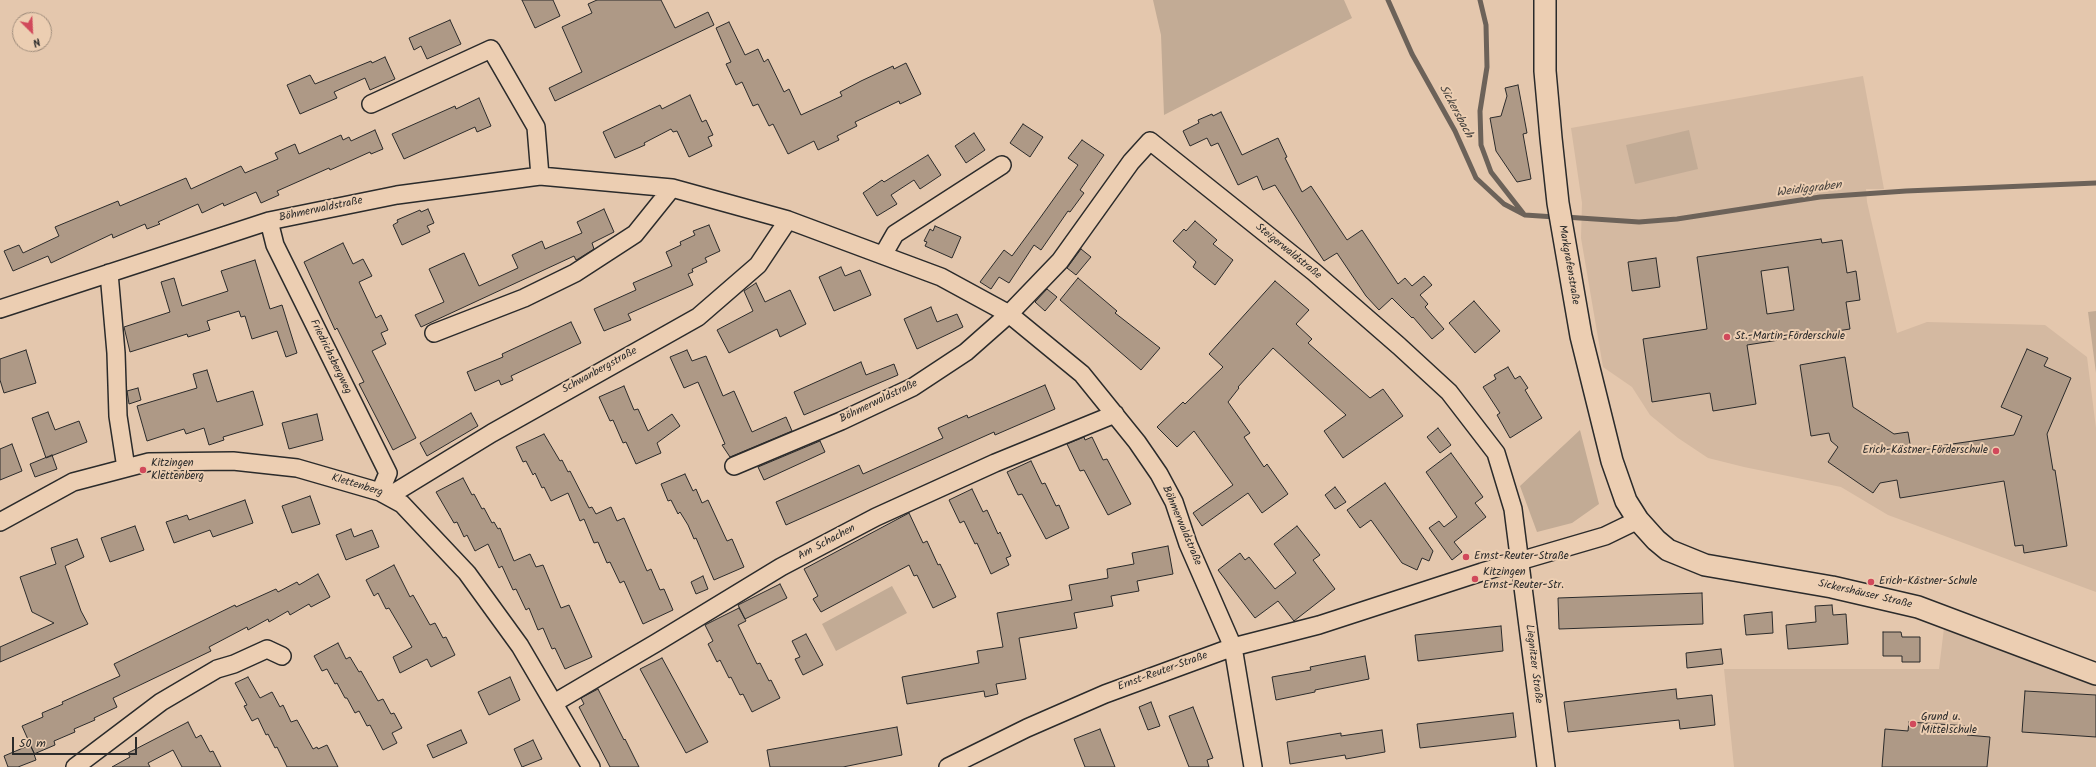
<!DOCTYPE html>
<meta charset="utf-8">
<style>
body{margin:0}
#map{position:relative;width:2096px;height:767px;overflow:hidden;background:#e4c7ad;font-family:Kalam,sans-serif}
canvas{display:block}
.north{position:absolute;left:12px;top:12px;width:40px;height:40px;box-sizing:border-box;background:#ecceb2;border:1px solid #9f8d7c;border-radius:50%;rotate:156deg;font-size:11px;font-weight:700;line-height:16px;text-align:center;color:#2b2b2b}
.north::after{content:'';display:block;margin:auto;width:14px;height:18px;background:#d1495b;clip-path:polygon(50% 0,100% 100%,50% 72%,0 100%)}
.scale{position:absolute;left:12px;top:737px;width:125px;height:18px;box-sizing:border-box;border:2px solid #2b2b2b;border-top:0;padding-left:5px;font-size:12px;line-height:14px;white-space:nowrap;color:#2b2b2b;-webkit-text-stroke:3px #ecceb2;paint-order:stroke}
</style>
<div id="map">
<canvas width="2096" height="767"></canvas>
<div class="north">N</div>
<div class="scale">50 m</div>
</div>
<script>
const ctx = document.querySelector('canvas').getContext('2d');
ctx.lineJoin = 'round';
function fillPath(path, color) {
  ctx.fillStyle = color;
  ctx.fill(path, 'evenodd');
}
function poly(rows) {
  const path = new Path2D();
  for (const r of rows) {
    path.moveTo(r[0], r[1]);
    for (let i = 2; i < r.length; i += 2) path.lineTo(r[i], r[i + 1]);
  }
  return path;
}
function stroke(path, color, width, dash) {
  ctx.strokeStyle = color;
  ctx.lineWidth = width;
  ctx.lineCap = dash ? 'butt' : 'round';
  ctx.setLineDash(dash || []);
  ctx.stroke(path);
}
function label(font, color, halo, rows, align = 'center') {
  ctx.font = font + ' Kalam,sans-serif';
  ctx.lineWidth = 4;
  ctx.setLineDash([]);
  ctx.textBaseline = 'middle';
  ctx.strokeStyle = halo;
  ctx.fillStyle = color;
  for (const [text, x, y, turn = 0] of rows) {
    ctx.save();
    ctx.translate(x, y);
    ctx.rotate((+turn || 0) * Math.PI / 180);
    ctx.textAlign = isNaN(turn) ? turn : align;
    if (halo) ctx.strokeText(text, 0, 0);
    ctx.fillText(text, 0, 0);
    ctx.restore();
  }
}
fillPath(poly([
 [1863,76,1884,189,1866,189,1867,202,1897,333,1927,322,2045,325,2087,357,2096,428,2096,592,1888,515,1841,487,1744,467,1708,458,1678,438,1650,415,1632,387,1603,367,1581,238,1582,203,1571,128],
 [1944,628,2096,682,2096,767,1734,767,1724,669,1939,669]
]), '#d4b9a1');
fillPath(poly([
 [1153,0,1344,0,1352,18,1164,115,1161,35],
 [1689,130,1698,169,1635,184,1626,145],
 [2096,311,2096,373,2088,312],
 [1580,430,1599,504,1572,523,1537,532,1520,486],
 [892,586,907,613,836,651,822,624]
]), '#c2ab95');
stroke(poly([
 [1388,0,1412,54,1455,131,1476,178,1504,204,1525,215,1555,217],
 [1480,0,1486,25,1487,67,1480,111,1481,145,1491,172,1523,213],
 [1565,217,1639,222,1677,219,1820,197,1906,191,2096,183]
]), '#6c6259', 5);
const building = poly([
 [522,0,553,0,560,16,535,28,522,0],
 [597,0,661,0,675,28,708,12,714,25,555,101,549,88,582,72,562,27,592,13,588,4,597,0],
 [450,20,461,44,427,59,421,46,414,50,409,38,450,20],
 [729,22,745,55,758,49,764,62,768,59,784,92,789,89,801,115,842,96,840,92,861,81,893,66,894,69,906,63,921,94,900,104,899,101,855,122,857,126,837,136,839,140,818,150,814,141,788,154,773,124,769,126,758,104,753,106,742,82,736,85,726,64,731,62,716,28,729,22],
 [385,57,395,79,370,90,365,78,334,92,337,98,300,114,287,85,310,75,315,84,371,61,372,63,385,57],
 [1518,85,1527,133,1523,134,1531,179,1517,182,1496,151,1490,118,1501,116,1507,96,1505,88,1518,85],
 [690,95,702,122,706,120,713,135,708,137,712,146,689,157,677,131,673,132,671,129,644,143,645,145,615,158,603,132,660,105,662,109,690,95],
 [479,98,491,126,477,132,475,127,404,159,392,134,455,106,456,109,479,98],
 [1221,112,1242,155,1278,138,1287,157,1285,158,1302,192,1311,186,1347,240,1362,230,1398,284,1405,278,1412,286,1424,276,1432,285,1420,295,1428,304,1425,307,1444,329,1432,339,1413,317,1412,318,1392,298,1379,310,1366,296,1337,253,1324,261,1275,185,1263,190,1257,176,1238,185,1218,143,1211,146,1207,138,1190,146,1183,131,1199,123,1198,120,1212,114,1213,116,1221,112],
 [1023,124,1043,137,1030,157,1010,143,1023,124],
 [375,130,383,149,371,154,370,152,330,170,329,168,277,191,279,195,261,203,256,192,224,206,223,203,202,213,198,204,158,222,160,224,147,229,145,224,113,238,112,234,51,263,48,256,13,271,4,251,19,245,23,253,59,236,55,227,118,201,120,206,186,178,191,189,241,166,245,173,278,159,275,153,295,144,299,154,341,135,343,140,349,137,351,141,375,130],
 [974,133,985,150,966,163,955,146,974,133],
 [1082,140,1104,155,1080,190,1084,193,1070,212,1068,211,1041,250,1034,245,1009,283,999,277,991,289,980,282,1004,250,1012,256,1040,218,1078,165,1068,158,1082,140],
 [928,155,941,175,920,189,914,180,891,195,897,204,877,216,863,193,882,180,884,182,928,155],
 [428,209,434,223,427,226,430,232,402,245,393,225,398,222,397,220,420,210,421,212,428,209],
 [604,209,614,232,592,243,594,249,578,259,576,260,574,256,421,327,415,315,444,302,429,269,464,253,479,286,518,268,512,255,542,241,545,249,582,233,577,222,604,209],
 [1195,221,1217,240,1213,244,1233,260,1215,285,1193,267,1196,262,1173,241,1184,229,1186,231,1195,221],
 [709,225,720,251,705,258,707,262,692,269,693,272,688,274,693,285,628,314,631,320,604,331,594,309,636,290,633,283,672,266,666,252,681,245,680,242,695,235,693,231,709,225],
 [935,226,961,237,952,258,925,246,927,242,924,241,930,229,933,231,935,226],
 [1821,239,1822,243,1842,240,1847,273,1856,271,1860,300,1846,302,1850,329,1747,345,1756,404,1713,411,1710,393,1652,402,1643,339,1707,329,1697,257,1821,239],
 [1788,267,1794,310,1767,314,1761,271,1788,267],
 [343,243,353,264,363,259,372,276,359,282,376,318,381,315,388,330,381,333,386,344,372,351,416,438,393,450,359,384,364,382,337,328,335,330,304,262,343,243],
 [1081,249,1091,257,1076,275,1067,268,1081,249],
 [1656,258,1660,287,1632,291,1628,262,1656,258],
 [255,260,270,309,282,305,297,353,286,357,277,331,252,339,245,316,241,317,239,311,207,321,210,330,188,337,187,334,130,352,124,327,170,312,161,282,174,278,182,306,228,291,221,271,255,260],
 [841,267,845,276,860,270,871,295,834,311,819,277,841,267],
 [1078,278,1117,311,1115,313,1160,348,1141,370,1060,300,1078,278],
 [1275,281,1309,310,1296,324,1312,339,1308,343,1370,398,1383,389,1403,416,1343,458,1324,431,1346,415,1273,348,1238,387,1239,388,1228,402,1250,433,1244,437,1264,467,1267,464,1288,494,1262,513,1248,493,1202,526,1193,513,1233,485,1194,431,1177,447,1157,427,1183,402,1185,404,1223,367,1209,354,1275,281],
 [756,283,765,302,790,290,806,324,780,337,777,329,729,353,717,330,753,311,744,291,756,283],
 [1047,289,1057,297,1045,311,1035,302,1047,289],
 [1474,301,1500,331,1475,353,1449,323,1474,301],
 [931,307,937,322,957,314,963,327,917,349,904,319,931,307],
 [571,322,581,343,511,376,513,380,501,385,499,380,475,391,467,372,503,357,502,354,571,322],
 [2027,349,2048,358,2044,366,2071,378,2047,434,2053,470,2055,470,2067,546,2024,553,2023,545,2015,546,2004,481,1900,498,1897,480,1880,483,1873,493,1828,462,1838,447,1831,441,1829,433,1811,436,1800,365,1845,357,1853,407,1894,434,1908,432,1911,450,2014,435,2022,416,2001,407,2027,349],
 [26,350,36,383,4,393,0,380,0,359,26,350],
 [687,350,692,361,706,356,723,396,734,391,752,432,786,417,792,431,730,457,722,445,725,444,698,382,684,388,670,357,687,350],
 [861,362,866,375,894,364,898,375,804,415,794,392,861,362],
 [1508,367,1515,379,1520,376,1528,388,1525,390,1542,418,1510,438,1497,415,1500,413,1483,387,1496,379,1494,375,1508,367],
 [207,370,217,402,253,391,263,425,223,437,224,440,209,445,204,428,186,434,184,429,147,441,137,406,197,388,193,374,207,370],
 [1045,385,1055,409,995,435,994,432,786,525,776,502,859,465,863,474,943,438,938,428,967,415,968,418,1045,385],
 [624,386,634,410,638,409,648,431,672,414,680,426,657,443,661,453,636,464,626,442,623,443,613,420,610,421,599,397,624,386],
 [138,388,141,400,129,404,127,391,138,388],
 [48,412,55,430,79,421,87,442,46,458,32,418,48,412],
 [471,413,478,426,427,456,420,443,471,413],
 [317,414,323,440,289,449,282,423,317,414],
 [1438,428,1451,445,1440,453,1427,437,1438,428],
 [544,434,560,461,562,460,568,472,570,471,589,508,592,507,596,514,611,507,617,521,624,518,647,571,651,569,660,590,664,589,673,610,643,624,624,581,620,583,610,562,607,563,598,542,594,543,584,519,580,521,568,493,551,501,544,487,542,488,535,473,533,475,526,461,523,462,516,447,544,434],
 [1084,437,1085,440,1092,437,1103,460,1107,459,1131,504,1108,515,1084,470,1080,471,1067,444,1084,437],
 [820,441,825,452,764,480,758,467,820,441],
 [12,444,22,471,0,480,0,449,12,444],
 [1451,453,1483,497,1475,503,1486,517,1454,542,1462,552,1452,560,1429,528,1439,521,1444,527,1457,517,1426,472,1451,453],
 [52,455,57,469,35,477,30,464,52,455],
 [1031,461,1042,484,1045,483,1056,506,1059,505,1069,528,1046,539,1022,494,1018,495,1007,472,1031,461],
 [685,474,693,491,696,489,702,503,708,500,727,541,732,539,744,567,714,580,696,538,694,539,688,525,680,512,678,514,671,500,668,501,661,484,685,474],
 [463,478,472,495,474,494,482,509,484,508,492,523,494,522,498,529,500,528,514,561,530,554,536,567,543,565,561,608,569,605,592,657,565,669,555,648,552,649,543,628,538,630,529,608,526,610,516,589,513,590,502,566,499,568,488,544,475,551,467,535,464,537,457,522,454,523,436,492,463,478],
 [1385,483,1433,551,1429,561,1422,558,1417,570,1402,563,1371,520,1360,528,1347,510,1385,483],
 [1335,487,1346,502,1335,509,1325,495,1335,487],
 [972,489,983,512,987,510,998,534,1000,532,1011,556,1006,558,1009,565,991,574,977,543,975,544,964,521,960,523,949,500,972,489],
 [310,496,320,524,292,533,282,506,310,496],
 [245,500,253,523,213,537,210,530,174,543,166,522,187,515,189,520,245,500],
 [909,513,923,543,927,541,938,565,940,564,956,597,933,608,917,575,914,576,909,565,821,612,813,599,818,596,804,569,909,513],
 [135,526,144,550,110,562,101,538,135,526],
 [1297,526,1320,555,1313,560,1335,589,1294,621,1278,601,1255,618,1218,570,1240,553,1245,560,1249,557,1275,589,1296,573,1274,544,1297,526],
 [351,529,354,537,372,530,379,547,346,560,336,535,351,529],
 [77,539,84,557,65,566,81,611,88,624,0,662,0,647,54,623,32,612,20,577,56,564,51,548,77,539],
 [1168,546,1173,574,1137,581,1139,591,1111,596,1113,606,1074,613,1077,628,1019,638,1026,679,996,684,998,694,985,697,984,691,907,704,902,677,979,663,977,651,1003,647,997,613,1072,600,1069,585,1108,578,1107,569,1134,564,1132,553,1168,546],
 [394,565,410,597,413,595,430,625,435,623,443,638,446,637,455,655,431,667,427,659,400,673,393,657,412,647,389,608,386,609,378,593,374,596,366,580,394,565],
 [318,574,330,597,311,607,309,604,290,615,288,611,269,622,268,619,248,630,247,627,209,647,211,651,113,698,117,707,94,718,95,720,74,729,75,732,54,741,55,745,34,754,36,760,18,767,8,767,4,756,30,745,34,753,22,726,43,717,42,713,63,704,62,702,120,676,114,664,235,605,236,607,276,589,278,592,297,582,299,585,318,574],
 [703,576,708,589,696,594,691,582,703,576],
 [780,584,787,598,745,619,738,605,780,584],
 [1702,593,1703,624,1559,629,1558,598,1702,593],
 [1832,605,1833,615,1846,614,1848,644,1788,649,1786,625,1816,622,1815,606,1832,605],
 [739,608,746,621,738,625,757,664,760,663,769,681,771,680,780,698,752,712,743,694,740,695,731,677,729,678,720,660,717,662,708,644,713,641,705,625,739,608],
 [1772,612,1773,633,1746,635,1744,615,1772,612],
 [1501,626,1503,651,1418,661,1415,635,1501,626],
 [1883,632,1901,632,1902,637,1920,637,1920,662,1902,662,1902,656,1883,656,1883,632],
 [806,634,823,665,803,675,795,659,800,657,792,641,806,634],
 [338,643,346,659,350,657,359,672,361,671,378,701,383,699,391,714,394,713,402,728,392,733,397,743,383,750,370,725,367,726,359,711,355,713,347,698,345,698,337,683,335,684,327,669,322,671,314,656,338,643],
 [1721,649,1723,664,1687,668,1686,653,1721,649],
 [1365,656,1369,679,1315,690,1315,692,1276,700,1272,677,1311,670,1310,667,1365,656],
 [662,658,708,742,686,753,640,669,662,658],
 [248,677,260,698,272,692,280,707,283,705,291,722,297,720,313,749,317,747,318,749,327,745,338,767,287,767,277,747,275,748,268,734,266,735,258,718,252,721,244,706,247,705,235,683,248,677],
 [510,677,520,700,489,715,478,692,510,677],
 [598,689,624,740,625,739,639,767,610,767,579,707,584,704,581,698,598,689],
 [1676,689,1677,699,1712,695,1715,725,1680,729,1679,720,1568,732,1564,702,1676,689],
 [2025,691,2096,695,2096,737,2022,732,2025,691],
 [1151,702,1160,726,1148,730,1139,707,1151,702],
 [1193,707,1213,758,1207,760,1209,767,1189,767,1169,716,1193,707],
 [1513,713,1516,737,1420,748,1417,724,1513,713],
 [188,722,196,738,201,735,210,752,213,751,221,767,182,767,173,750,148,763,150,767,112,767,130,757,128,753,188,722],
 [1909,722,1968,726,1967,735,1990,737,1987,767,1882,767,1885,729,1908,731,1909,722],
 [897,727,902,755,843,767,770,767,767,750,897,727],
 [1100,729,1115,767,1085,767,1074,739,1100,729],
 [461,730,467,743,433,758,427,745,461,730],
 [1382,730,1385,752,1346,759,1345,755,1290,764,1287,742,1341,733,1341,736,1382,730],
 [533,740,542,759,522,767,514,749,533,740]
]);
fillPath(building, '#ae9986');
stroke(building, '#2b2b2b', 1);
const minor = poly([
 [371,104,491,49,536,127,540,176],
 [269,221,275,245,388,473,380,492],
 [883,255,895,234,1002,165],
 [109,273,116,353,118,416,126,468],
 [0,309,269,221,397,195,540,176,672,188,788,220,941,277,1009,314,1082,374,1137,442,1159,474,1174,502,1188,544,1233,647,1253,767],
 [434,333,524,298,575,273,635,234,672,188],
 [734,466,841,421,913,387,966,352,1009,314,1060,261,1131,162,1150,141,1314,272,1399,346,1449,392,1496,453,1513,509,1546,767],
 [389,496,492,433,698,317,758,265,788,220],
 [0,522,73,482,149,462,233,461,297,468,380,492,402,504,467,573,520,646,591,767],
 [554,703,656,643,781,567,876,517,995,463,1115,414],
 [75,767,161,702,217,669,234,664,267,649,282,656],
 [948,767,1027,728,1105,694,1233,647,1319,625,1482,572,1605,536,1638,520]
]);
const tertiary = poly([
 [1545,0,1545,71,1551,138,1558,203,1581,336,1612,461,1626,501,1638,520,1656,540,1668,550,1705,565,1832,587,1918,607,2096,674]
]);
stroke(minor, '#2b2b2b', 20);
stroke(tertiary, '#2b2b2b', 24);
stroke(minor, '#ecceb2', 17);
stroke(tertiary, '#ecceb2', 21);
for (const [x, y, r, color] of [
 [1727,337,4,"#d1495b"],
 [1996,451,4,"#d1495b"],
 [143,470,4,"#d1495b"],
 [1466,557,4,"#d1495b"],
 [1475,579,4,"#d1495b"],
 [1871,582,4,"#d1495b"],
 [1913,724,4,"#d1495b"]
]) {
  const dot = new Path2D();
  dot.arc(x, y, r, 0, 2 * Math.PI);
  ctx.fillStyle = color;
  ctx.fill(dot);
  stroke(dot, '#ecceb2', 1.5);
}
label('11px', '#2b2b2b', '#ecceb2', [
 ["Böhmerwaldstraße",321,210,-12],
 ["Steigerwaldstraße",1288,252,39],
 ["Markgrafenstraße",1568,265,80],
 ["Friedrichsbergweg",330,357,64],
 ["Schwanbergstraße",600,371,-29],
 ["Böhmerwaldstraße",879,402,-26],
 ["Klettenberg",357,486,17],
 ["Böhmerwaldstraße",1181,526,67],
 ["Am Schachen",827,543,-28],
 ["Sickershäuser Straße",1865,595,13],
 ["Liegnitzer Straße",1533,664,83],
 ["Ernst-Reuter-Straße",1163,672,-20]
]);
label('11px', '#2b2b2b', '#ecceb2', [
 ["St.-Martin-Förderschule",1735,337],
 ["Erich-Kästner-Förderschule",1988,451,"right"],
 ["Kitzingen",151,464],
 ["Klettenberg",151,477],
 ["Ernst-Reuter-Straße",1474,557],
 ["Kitzingen",1483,573],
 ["Ernst-Reuter-Str.",1483,586],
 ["Erich-Kästner-Schule",1879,582],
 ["Grund u.",1921,718],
 ["Mittelschule",1921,731]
], 'left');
label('italic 12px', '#46423e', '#ecceb2', [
 ["Sickersbach",1455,112,62],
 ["Weidiggraben",1809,190,-7]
]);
</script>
